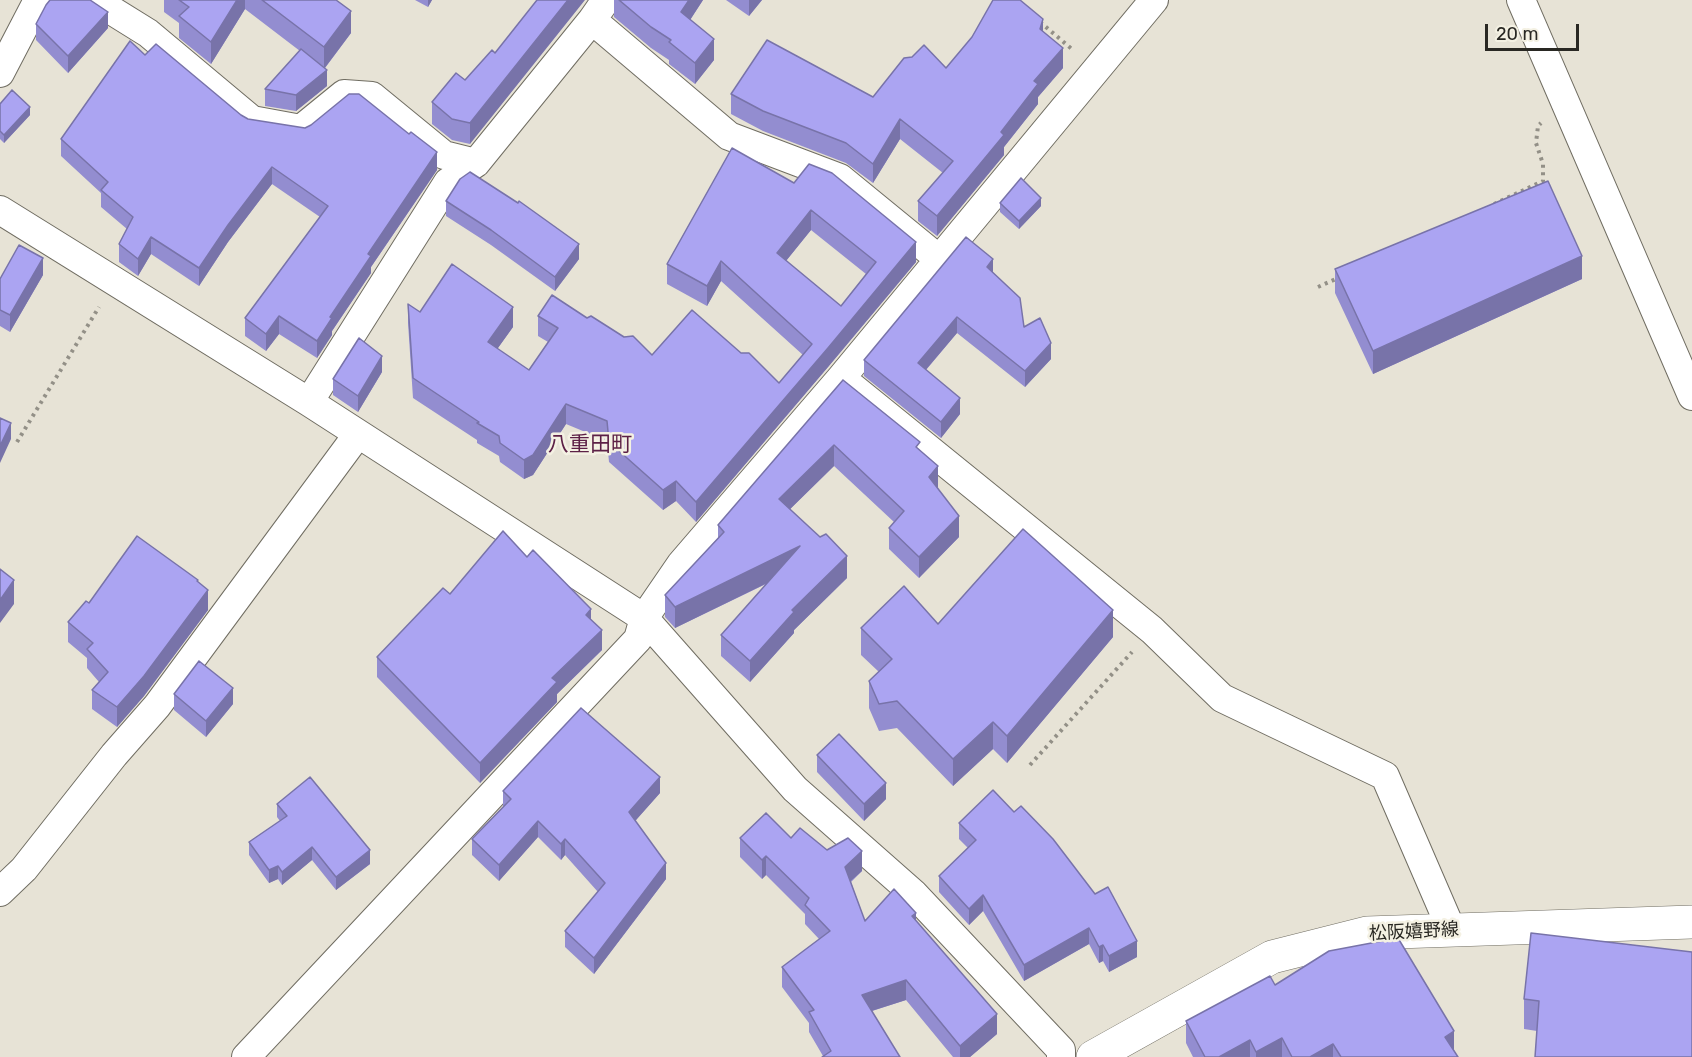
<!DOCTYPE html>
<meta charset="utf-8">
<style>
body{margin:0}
#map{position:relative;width:1692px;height:1057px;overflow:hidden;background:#e7e3d6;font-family:Rubik,sans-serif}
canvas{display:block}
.scale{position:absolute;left:1485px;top:24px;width:94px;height:27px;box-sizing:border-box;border:3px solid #292823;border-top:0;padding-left:8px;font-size:18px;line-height:21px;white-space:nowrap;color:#292823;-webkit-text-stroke:4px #f4f1e3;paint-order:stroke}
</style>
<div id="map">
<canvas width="1692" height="1057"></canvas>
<div class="scale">20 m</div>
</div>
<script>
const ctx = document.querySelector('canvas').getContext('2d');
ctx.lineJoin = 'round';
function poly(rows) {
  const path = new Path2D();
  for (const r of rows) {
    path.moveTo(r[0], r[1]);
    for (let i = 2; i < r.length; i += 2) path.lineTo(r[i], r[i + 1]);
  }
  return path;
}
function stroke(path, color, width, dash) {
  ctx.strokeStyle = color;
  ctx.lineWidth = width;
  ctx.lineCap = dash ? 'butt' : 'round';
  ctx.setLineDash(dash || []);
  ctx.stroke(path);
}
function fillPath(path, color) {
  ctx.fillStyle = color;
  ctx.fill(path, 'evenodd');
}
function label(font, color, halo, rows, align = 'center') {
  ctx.font = font + ' Rubik,"Noto Sans JP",sans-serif';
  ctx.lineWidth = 5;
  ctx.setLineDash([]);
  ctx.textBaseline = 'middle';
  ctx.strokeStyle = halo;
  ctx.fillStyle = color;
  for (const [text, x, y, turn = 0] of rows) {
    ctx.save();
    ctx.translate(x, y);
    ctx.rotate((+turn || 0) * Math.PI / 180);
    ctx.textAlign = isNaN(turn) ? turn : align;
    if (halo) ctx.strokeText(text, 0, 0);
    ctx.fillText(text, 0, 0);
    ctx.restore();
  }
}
const street = poly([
 [95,0,148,33,252,120,301,129,344,94,372,96,444,155,476,163],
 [1521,0,1692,396],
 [592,20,729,136,840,178,939,259],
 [0,73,38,0],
 [0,210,309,402,644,618,795,789,914,894,1061,1050,1061,1057],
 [852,387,1152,630,1222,698,1385,776,1452,931],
 [309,402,448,182,476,163,592,20,606,0],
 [0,892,24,869,114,755,157,706,358,434],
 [246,1057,638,639,644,618,681,564,841,378,1154,0]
]);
const secondary = poly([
 [1093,1057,1272,957,1367,933,1692,922]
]);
stroke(street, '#706d62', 30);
stroke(secondary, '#706d62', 34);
stroke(poly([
 [1040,22,1073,50],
 [1494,204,1543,181,1543,164,1536,143,1538,126,1541,123],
 [1318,287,1338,278],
 [17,442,99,307],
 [1030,765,1132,652]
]), '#939087', 4, [3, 4.5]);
stroke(street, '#fff', 28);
stroke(secondary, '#fff', 33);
fillPath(poly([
 [164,0,336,0,351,33,325,68,327,86,296,111,265,106,265,89,300,51,245,9,211,64,179,38,179,23,164,12],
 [415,0,432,0,428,7],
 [614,0,703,0,690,20,714,60,695,84,669,64,669,60,651,48,614,17],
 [726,0,762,0,749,16],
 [36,24,108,28,68,73,36,40],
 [1043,32,1063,68,1038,97,1038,104,1004,147,1004,155,937,236,918,221,918,201,943,173,900,139,873,183,846,163,763,131,731,114,731,94,873,97,946,68],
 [495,53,470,144,452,140,432,124,432,102,465,80],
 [145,55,241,115,248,119,437,170,371,267,371,273,332,331,332,335,317,358,279,334,266,351,245,336,245,318,320,217,272,184,228,242,199,286,151,254,138,276,119,262,119,244,127,229,101,207,101,193,61,156,61,139],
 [0,104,30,115,4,143,0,139],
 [732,148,916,262,828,367,696,522,676,501,663,510,609,462,607,441,566,424,533,475,524,479,500,462,499,456,477,443,477,440,413,398,408,323,408,304,420,312,513,327,497,349,529,370,548,342,538,336,538,316,587,318,624,337,652,355,741,353,779,383,803,355,721,281,707,306,667,284,667,264],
 [811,230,866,274,841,306,786,261],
 [446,201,579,259,555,291,491,245,446,216],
 [1000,203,1041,206,1019,229,1000,212],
 [1335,269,1582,279,1373,374,1335,293],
 [993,273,1024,327,1051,359,1025,387,957,333,926,370,960,414,941,438,864,376,864,360],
 [43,275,10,332,0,326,0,279],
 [382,372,358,412,333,395,333,379],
 [843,380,920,450,938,487,938,488,959,537,919,578,889,549,889,528,894,522,834,466,790,509,847,578,794,630,794,633,750,682,721,656,721,635,766,584,675,628,665,617,665,595,718,538,718,525],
 [527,557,591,619,602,650,557,694,557,702,480,783,377,677,377,657,450,594],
 [198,582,208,610,144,696,117,727,92,709,92,690,99,682,87,668,87,658,68,642,68,622,89,603],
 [938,624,1113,637,1007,763,993,749,953,786,897,728,879,731,869,708,869,681,879,672,861,655,861,628],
 [174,694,233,704,206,737,174,710],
 [817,755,886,799,864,821,817,772],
 [503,791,660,793,635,821,666,879,594,974,565,947,565,931,598,892,565,855,561,860,538,837,499,881,472,855,472,839,503,807],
 [277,804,370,864,336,890,312,860,282,885,278,879,269,883,249,855,249,842,280,821,277,817],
 [959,823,1137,957,1109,972,1103,961,1099,963,1089,944,1024,981,983,911,969,925,939,892,939,876,968,848,959,839],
 [740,838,791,838,827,850,862,871,851,882,865,921,916,921,997,1034,970,1057,953,1057,906,1000,872,1011,900,1057,823,1056,809,1032,809,1023,782,987,782,967,819,939,805,924,805,914,766,875,762,879,740,857],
 [1692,952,1537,1031,1524,1029,1524,999],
 [1186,1021,1454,1050,1458,1057,1193,1057,1186,1043]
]), '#938dd0');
fillPath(poly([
 [237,0,245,0,245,9,211,64,211,42],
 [428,0,432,0,428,7],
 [568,0,585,0,470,144,470,123],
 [689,0,703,0,681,34,681,12],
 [749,0,762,0,749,16],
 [351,11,351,33,324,69,324,47],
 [108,12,108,28,68,73,68,56],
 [1043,19,1043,39,1040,29],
 [714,39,714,60,695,84,695,63],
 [1063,48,1063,68,1038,97,1038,104,1004,147,1004,155,937,236,937,216,1001,132,1034,81],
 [327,70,327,86,296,111,296,95],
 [30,107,30,115,4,143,4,135],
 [900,119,900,139,873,183,873,164],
 [437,152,437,170,371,267,371,273,332,331,332,335,317,358,317,341,330,317,368,254],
 [272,167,272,184,228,242,199,286,199,268,228,225],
 [1041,198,1041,206,1019,229,1019,221],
 [811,210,811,230,777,272,777,253],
 [151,237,151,254,138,276,138,259],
 [916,242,916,262,828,367,696,522,696,502],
 [579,244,579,259,555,291,555,277],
 [1582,256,1582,279,1373,374,1373,351],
 [43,258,43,275,10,332,10,315],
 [993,259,993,275,987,267],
 [721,261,721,281,707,306,707,286],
 [513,307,513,327,488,362,488,342],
 [279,316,279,334,266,351,266,334],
 [957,317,957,333,918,379,918,363],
 [1051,343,1051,359,1025,387,1025,371],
 [382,356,382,372,358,412,358,396],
 [960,398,960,414,941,438,941,422],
 [566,404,566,424,533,475,524,479,524,460],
 [11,423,11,439,0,463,0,446],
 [834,445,834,466,779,520,779,499],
 [938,466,938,487,929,498,929,477],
 [676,481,676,501,663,510,663,490],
 [959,516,959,537,919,578,919,557],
 [800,546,800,567,675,628,675,607],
 [847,556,847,578,794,630,794,633,750,682,750,661,792,610],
 [14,580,14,604,0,623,0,600],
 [208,590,208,610,144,696,117,727,117,707],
 [591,609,591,629,586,615],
 [1113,610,1113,637,1007,763,1007,736],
 [602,630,602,650,557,694,557,702,480,783,480,763,552,678],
 [233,688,233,704,206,737,206,721],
 [993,722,993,749,953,786,953,759],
 [660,777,660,793,629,828,629,812],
 [886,783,886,799,864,821,864,804],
 [538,821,538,837,499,881,499,865],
 [565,839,565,855,561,860,561,844],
 [312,847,312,860,282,885,282,872],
 [370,850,370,864,336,890,336,877],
 [862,851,862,871,845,886,845,867],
 [766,856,766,875,762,879,762,860],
 [666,863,666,879,594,974,594,958],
 [278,866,278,879,269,883,269,870],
 [983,895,983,911,969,925,969,909],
 [916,913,916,932,912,916],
 [1089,928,1089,944,1024,981,1024,965],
 [1137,941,1137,957,1109,972,1109,956],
 [1103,945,1103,961,1099,963,1099,947],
 [906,980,906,1000,862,1014,862,995],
 [997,1014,997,1034,970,1057,960,1057,960,1046],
 [1454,1031,1454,1053,1445,1037],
 [1282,1038,1282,1057,1256,1057,1256,1052],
 [1250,1040,1250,1057,1219,1057],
 [1333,1044,1333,1057,1310,1057]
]), '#7873a9');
const building = poly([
 [50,0,90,0,108,12,68,56,36,24,46,5,50,0],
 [179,0,237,0,211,42,179,16,189,7,179,0],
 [262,0,336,0,351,11,324,47,262,0],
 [537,0,568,0,470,123,452,119,432,102,456,73,465,80,492,50,495,53,537,0],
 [619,0,689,0,681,12,714,39,695,63,669,42,671,40,651,27,619,0],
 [993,0,1020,0,1043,19,1040,29,1063,48,1034,81,1038,84,1001,132,1004,135,937,216,918,201,953,161,900,119,873,164,846,143,763,111,731,94,767,40,873,97,904,58,912,57,924,45,946,68,972,37,993,0],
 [130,41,145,55,156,44,241,115,248,119,305,128,311,125,349,94,359,94,409,134,411,132,437,152,368,254,371,256,330,317,332,318,317,341,279,316,266,334,245,318,328,206,272,167,228,225,199,268,151,237,138,259,119,244,133,217,101,190,108,182,61,139,130,41],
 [301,49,327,70,296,95,265,89,301,49],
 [12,90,30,107,4,135,0,131,0,104,12,90],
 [732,148,794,183,809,164,832,173,916,242,828,348,696,502,676,481,663,490,609,442,607,421,566,404,533,455,524,460,500,443,499,436,477,423,479,422,413,378,408,304,420,312,452,264,513,307,488,342,529,370,558,328,538,316,552,295,587,318,591,316,624,337,633,336,652,355,692,310,741,353,749,353,779,383,812,344,721,261,707,286,667,264,732,148],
 [811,210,876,262,841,306,777,253,811,210],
 [470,172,518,203,519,201,579,244,555,277,491,230,446,201,460,179,470,172],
 [1021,178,1041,198,1019,221,1000,203,1021,178],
 [1548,181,1582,256,1373,351,1335,269,1548,181],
 [966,237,993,259,987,267,1020,298,1024,327,1040,318,1051,343,1025,371,957,317,918,363,960,398,941,422,864,360,966,237],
 [19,245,43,258,10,315,0,310,0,279,19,245],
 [359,338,382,356,358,396,333,379,359,338],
 [843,380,920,442,916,447,938,466,929,477,959,516,919,557,889,528,904,511,834,445,779,499,820,537,826,534,847,556,792,610,794,612,750,661,721,635,800,546,675,607,665,595,724,532,718,525,843,380],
 [0,418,11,423,0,446,0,418],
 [1023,529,1113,610,1007,736,993,722,953,759,897,701,879,704,869,681,892,659,861,628,904,586,938,624,1023,529],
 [503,531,527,557,533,550,591,609,586,615,602,630,552,678,557,682,480,763,377,657,443,588,450,594,503,531],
 [137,536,198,580,197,581,208,590,144,676,117,707,92,690,108,672,87,649,93,643,68,622,86,601,89,603,137,536],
 [0,569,14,580,0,600,0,569],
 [199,661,233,688,206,721,174,694,199,661],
 [581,708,660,777,629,812,666,863,594,958,565,931,605,883,565,839,561,844,538,821,499,865,472,839,511,799,503,791,581,708],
 [839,734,886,783,864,804,817,755,839,734],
 [310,777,370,850,336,877,312,847,282,872,278,866,269,870,249,842,287,816,277,804,310,777],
 [993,790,1014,812,1021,806,1053,839,1095,894,1108,887,1137,941,1109,956,1103,945,1099,947,1089,928,1024,965,983,895,969,909,939,876,976,840,959,823,993,790],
 [766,813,791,838,800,828,827,850,848,838,862,851,845,867,865,921,894,889,916,913,912,916,997,1014,960,1046,906,980,862,995,900,1057,822,1057,831,1051,809,1012,814,1010,782,967,830,931,805,905,809,898,766,856,762,860,740,838,766,813],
 [1531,933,1692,952,1692,1057,1535,1057,1539,1001,1524,999,1531,933],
 [1398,938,1454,1031,1445,1037,1458,1057,1341,1057,1333,1044,1310,1057,1292,1057,1282,1038,1256,1052,1250,1040,1219,1057,1205,1057,1186,1021,1270,976,1275,985,1329,951,1398,938]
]);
fillPath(building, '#aba4f2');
stroke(building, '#7873a9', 1.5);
label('18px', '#292823', '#f4f1e3', [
 ["松阪嬉野線",1414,932,-3]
]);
label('21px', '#5c2046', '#f4f1e3', [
 ["八重田町",590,445]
]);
</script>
